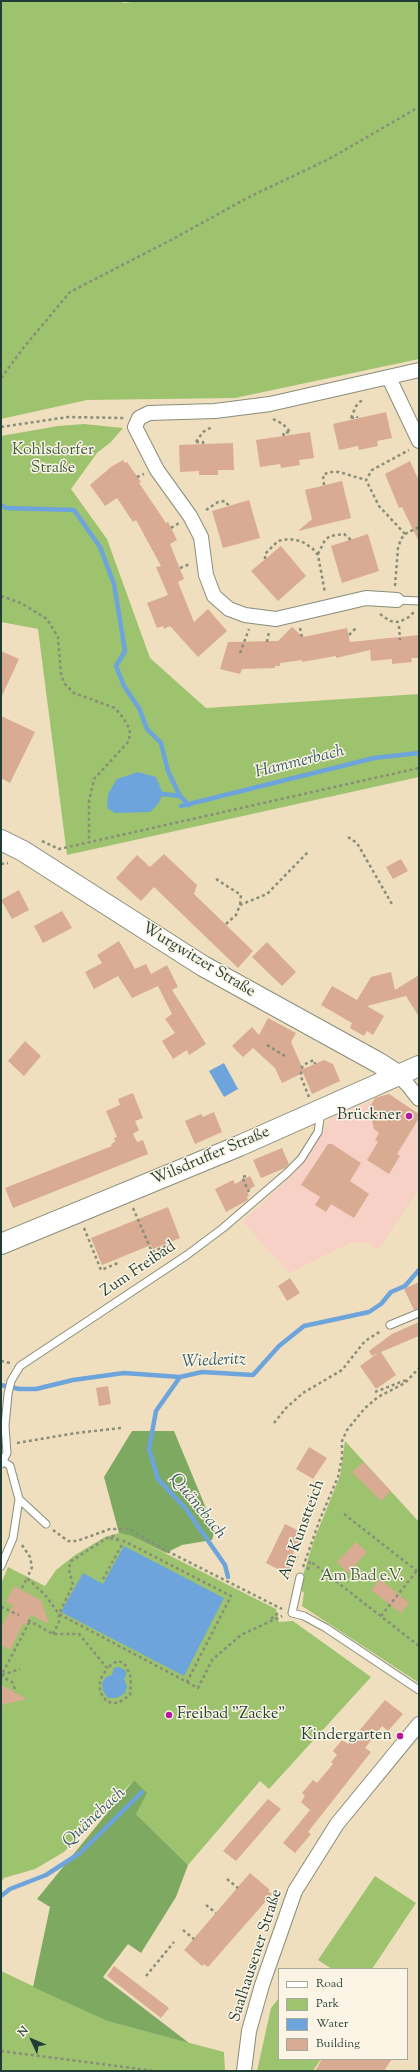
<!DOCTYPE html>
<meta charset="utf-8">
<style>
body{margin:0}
#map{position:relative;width:420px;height:2072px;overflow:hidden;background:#f0dfbf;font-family:"Sorts Mill Goudy",serif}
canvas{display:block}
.frame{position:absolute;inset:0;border:2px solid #1f3d34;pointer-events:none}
.legend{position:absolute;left:278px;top:1968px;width:130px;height:92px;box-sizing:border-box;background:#fcf5e5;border:1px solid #a4ab9e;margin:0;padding:5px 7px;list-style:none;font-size:12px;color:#1f3d34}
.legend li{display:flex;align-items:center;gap:8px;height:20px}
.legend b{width:20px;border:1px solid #a4ab9e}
.north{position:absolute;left:12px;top:2020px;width:40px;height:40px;-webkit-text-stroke:3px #fcf5e5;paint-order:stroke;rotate:314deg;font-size:11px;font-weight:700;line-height:16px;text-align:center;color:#1f3d34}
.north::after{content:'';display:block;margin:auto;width:14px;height:18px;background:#1f3d34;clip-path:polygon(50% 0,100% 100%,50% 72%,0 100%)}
</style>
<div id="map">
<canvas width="420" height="2072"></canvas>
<div class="frame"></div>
<ul class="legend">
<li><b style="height:5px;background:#fff"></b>Road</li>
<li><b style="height:11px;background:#9ec36e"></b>Park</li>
<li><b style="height:11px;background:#6ca4db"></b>Water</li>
<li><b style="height:11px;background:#d8ab92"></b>Building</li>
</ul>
<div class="north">N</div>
</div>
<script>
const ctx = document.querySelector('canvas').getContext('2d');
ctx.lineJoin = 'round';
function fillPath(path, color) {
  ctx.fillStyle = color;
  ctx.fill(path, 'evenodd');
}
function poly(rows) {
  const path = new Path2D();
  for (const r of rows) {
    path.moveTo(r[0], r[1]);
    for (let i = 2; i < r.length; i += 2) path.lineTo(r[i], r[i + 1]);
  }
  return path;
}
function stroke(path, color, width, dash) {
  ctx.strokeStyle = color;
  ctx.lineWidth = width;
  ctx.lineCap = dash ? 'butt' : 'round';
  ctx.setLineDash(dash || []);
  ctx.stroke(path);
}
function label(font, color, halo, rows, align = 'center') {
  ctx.font = font + ' "Sorts Mill Goudy",serif';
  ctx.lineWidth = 3;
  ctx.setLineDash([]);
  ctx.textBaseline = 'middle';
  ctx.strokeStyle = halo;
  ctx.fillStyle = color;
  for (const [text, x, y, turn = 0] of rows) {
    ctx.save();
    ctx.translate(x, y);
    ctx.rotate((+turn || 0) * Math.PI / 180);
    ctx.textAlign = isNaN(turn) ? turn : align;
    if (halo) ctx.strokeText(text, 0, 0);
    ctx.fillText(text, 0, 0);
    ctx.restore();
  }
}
fillPath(poly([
 [389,1094,419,1114,419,1189,378,1250,368,1243,352,1242,289,1273,243,1222,296,1171,323,1132,330,1118]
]), '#f7d1c6');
fillPath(poly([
 [1,1,120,1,124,3,138,1,419,1,419,359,235,398,87,400,1,419],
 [84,424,123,428,111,442,97,453,71,489,107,539,150,658,206,708,419,694,419,777,67,855,38,629,1,622,1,436,58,426],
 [345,1441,419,1522,419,1683,302,1606,304,1593,300,1589,303,1575,314,1540,340,1476],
 [119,1533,131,1536,276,1609,279,1622,293,1621,371,1677,269,1789,260,1781,188,1865,136,1814,134,1780,64,1852,35,1869,4,1878,1,1882,1,1584,8,1567,45,1586,56,1570,75,1555,105,1537],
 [375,1876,416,1903,372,1969,332,1969,318,1960],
 [1,1971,107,2021,224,2052,225,2071,1,2071],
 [279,1998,279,2059,321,2059,313,2071,257,2071,271,2008]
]), '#9ec36e');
fillPath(poly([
 [132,1431,174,1431,215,1530,212,1540,182,1545,166,1553,131,1536,119,1533,104,1477],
 [134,1780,147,1793,136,1814,188,1865,176,1897,141,1953,128,1944,103,1977,189,2043,107,2021,33,1987,50,1907,37,1899]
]), '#7ea961');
fillPath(poly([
 [138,772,156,777,163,794,158,804,150,812,115,813,107,808,108,794,117,779],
 [224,1063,238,1089,224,1097,209,1071],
 [124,1546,224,1598,184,1676,61,1612,83,1573,103,1584],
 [119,1667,126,1671,126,1676,124,1679,127,1686,125,1693,117,1698,108,1698,103,1691,102,1683,106,1677,112,1675,114,1668]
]), '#6ca4db');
stroke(poly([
 [1,505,6,508,74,510,100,547,114,584,125,651,116,666,124,686,139,708,147,729,161,743,168,771,180,796,189,805],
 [163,794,180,796],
 [181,806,374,758,419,753],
 [180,1377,156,1411,149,1449,158,1479,186,1509,225,1565,228,1577],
 [1,1385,19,1389,36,1389,73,1380,124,1373,180,1377,202,1372,253,1375,279,1346,304,1326,369,1312,381,1304,391,1292,405,1286,419,1270],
 [1,1896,10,1889,46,1875,80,1853,142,1792]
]), '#6ca4db', 4.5);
fillPath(poly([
 [386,412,392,438,377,441,378,446,359,450,358,446,339,450,333,424],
 [310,432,314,458,299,460,300,465,281,468,280,464,260,467,256,440],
 [233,443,234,470,218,470,218,475,199,475,199,471,180,472,179,445],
 [123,460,125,463,127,462,141,482,139,483,166,523,168,522,177,540,170,544,184,579,178,582,194,622,208,609,227,631,198,657,170,626,164,629,163,626,157,628,147,603,168,595,156,567,161,566,136,520,133,522,117,498,105,506,90,485,111,467],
 [410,461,419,481,419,542,402,507,399,508,385,474],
 [342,481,351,518,298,531,312,519,305,490],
 [249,500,260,538,223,548,212,511],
 [368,534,379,571,342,583,331,546],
 [281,546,306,576,278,601,251,571],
 [292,627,303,637,347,628,350,642,419,635,419,658,411,658,412,662,392,664,392,659,371,661,370,650,336,658,336,656,302,662,302,660,280,663,280,666,275,666,275,668,242,669,240,674,220,669,228,642,278,641],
 [1,651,19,659,1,698],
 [1,716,35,732,10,783,1,778],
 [164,854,197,885,194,894,253,951,238,968,154,887,141,901,116,878,137,855,150,867],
 [401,859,408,871,393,879,386,867],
 [19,890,29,910,12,919,1,900],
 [62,911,72,928,43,943,34,926],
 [119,941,135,969,146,964,151,974,167,965,178,987,172,990,206,1044,189,1055,187,1050,173,1059,162,1041,175,1033,165,1019,172,1014,158,986,132,998,118,976,94,989,85,972,102,963,97,955],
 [267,942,296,972,282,986,252,957],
 [391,972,395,990,419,975,419,1017,406,996,367,1006,384,1016,373,1035,367,1031,364,1036,350,1028,352,1023,321,1005,332,986,357,1000,371,977],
 [268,1018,296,1033,291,1042,303,1069,324,1060,333,1064,340,1081,312,1094,303,1073,282,1083,275,1068,253,1048,243,1057,232,1046,252,1027,259,1035],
 [25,1041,41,1056,24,1076,8,1061],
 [133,1093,143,1118,135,1121,139,1130,133,1134,137,1142,143,1140,148,1154,13,1208,5,1188,112,1146,111,1144,115,1142,114,1138,117,1137,106,1111,120,1105,118,1099],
 [389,1094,419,1114,419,1118,397,1154,400,1156,389,1174,367,1160,378,1142,375,1140,379,1133,374,1129,369,1108,375,1098],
 [214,1112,222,1132,195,1144,185,1121,201,1114,203,1117],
 [328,1144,332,1144,361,1163,350,1181,369,1194,354,1218,331,1204,326,1212,315,1205,320,1197,301,1185],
 [282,1148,289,1164,285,1168,261,1178,253,1160],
 [250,1176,255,1186,247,1191,249,1196,247,1197,248,1200,226,1212,215,1189,233,1180,235,1184],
 [168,1207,180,1238,153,1249,151,1245,102,1265,91,1238],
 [290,1278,300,1293,287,1301,278,1286],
 [419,1282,419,1308,414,1310,404,1289],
 [419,1322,419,1336,381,1352,396,1375,376,1389,360,1366,378,1353,372,1356,369,1351,392,1334],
 [108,1386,111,1404,99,1406,96,1388],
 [309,1447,327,1458,313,1479,296,1469],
 [363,1462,391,1491,381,1501,352,1472],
 [285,1524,303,1533,293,1553,299,1556,289,1575,266,1563],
 [356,1542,367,1552,348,1573,337,1562],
 [380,1579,409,1603,401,1613,371,1590],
 [14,1586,41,1600,49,1624,31,1615,25,1625,23,1624,10,1650,1,1645,1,1628,13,1605,6,1602],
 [1,1685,27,1699,1,1705],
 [385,1700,403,1714,388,1731,382,1726,365,1748,371,1752,308,1832,311,1834,295,1853,283,1843,310,1810,301,1802,305,1796,302,1793,313,1780,317,1783,333,1764,331,1762,337,1755,333,1751,342,1740,348,1744],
 [268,1799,281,1809,236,1861,223,1851],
 [250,1873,270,1890,268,1891,272,1894,208,1967,204,1964,202,1966,184,1950],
 [114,1966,169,2008,161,2018,107,1976],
 [322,2059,392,2059,384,2071,315,2071]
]), '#d8ab92');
const lane = poly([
 [397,600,419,601],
 [390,1325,419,1313],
 [1,1464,7,1453,5,1426,8,1394,11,1381,20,1366,187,1255,223,1228,287,1173,301,1159,318,1132,321,1112],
 [19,1499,46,1524],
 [1,1566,13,1538,19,1499,10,1466,3,1461],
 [300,1577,292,1613,304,1616,326,1628,419,1690]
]);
const street = poly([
 [389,378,419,441],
 [397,600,366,598,276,619,245,615,229,609,214,596,206,575,201,537,190,516,157,470,135,427,139,418,149,413,215,411,270,404,419,370],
 [399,1076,407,1084,419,1099],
 [244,2071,249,2031,262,1985,295,1891,337,1824,419,1724]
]);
const secondary = poly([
 [1,840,23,851,203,966,379,1063,399,1076],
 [1,1244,239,1146,419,1066]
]);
stroke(lane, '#888e7a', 9);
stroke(street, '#888e7a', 16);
stroke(secondary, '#888e7a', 22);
stroke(poly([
 [1,378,24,347,70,292,171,240,251,196,329,159,419,107],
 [351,418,356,406,363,399],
 [351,418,357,417,357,418],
 [273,419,283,424,290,432],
 [1,427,68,417,124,418],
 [284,436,283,433,290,432],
 [196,442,203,432,212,427],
 [196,442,203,442,203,444],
 [137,477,144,474],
 [324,485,323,475,329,472,339,472,366,480],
 [206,510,218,502,225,501,229,506],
 [171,528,179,523],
 [405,534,379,506,366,480,372,470,409,450],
 [318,554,325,540,330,536,344,534,351,540],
 [265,559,265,554,278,541,289,539,301,541,312,548,318,555,325,593],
 [180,568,190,564],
 [395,586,398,548,401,539,405,534,419,527],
 [1,596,21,603,47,619,58,637,61,674,64,683,74,693,115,708,124,719,130,730,129,741,94,779,89,801,89,840],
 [380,614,390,621,399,622,409,617,415,611],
 [399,626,400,640],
 [300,628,302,637],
 [349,635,357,627],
 [267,642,269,632],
 [240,653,249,629],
 [348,837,357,843,393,906],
 [42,841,59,849,419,768],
 [1,864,8,863],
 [216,879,241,895,240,905],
 [226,924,236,915,240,905,267,894,308,852],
 [267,1045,285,1056],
 [309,1097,301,1077,301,1071,303,1065,314,1060,315,1064],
 [246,1176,242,1177,249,1192],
 [133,1208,152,1252,166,1246],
 [84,1228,101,1270,118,1263],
 [1,1361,10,1363],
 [375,1392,406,1380],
 [274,1423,286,1408,303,1393,342,1370,365,1341,381,1331],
 [17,1443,76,1433,121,1428],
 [344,1514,417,1571],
 [53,1530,68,1541,77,1541,110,1529,129,1529,167,1551,282,1609],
 [110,1538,118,1540],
 [22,1545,30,1557,32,1567,27,1578],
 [303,1567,320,1519,338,1477,342,1457,342,1441,347,1430,365,1408,378,1397,405,1383,419,1368],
 [308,1570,310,1561,419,1646],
 [22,1588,27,1578,46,1596,59,1614,187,1682,231,1596,124,1541,102,1581],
 [1,1607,19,1615],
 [381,1616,419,1568],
 [271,1619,277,1614,281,1615],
 [28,1620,53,1634,79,1634,107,1668,100,1680,100,1692,107,1702,118,1703,130,1695,131,1684,130,1674,124,1663,117,1661,107,1668],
 [53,1634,59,1622,59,1614,73,1585,69,1570,70,1562,105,1539,113,1536,119,1540],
 [2,1675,20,1669],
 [187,1682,198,1688,212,1660,241,1635,282,1616],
 [15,1689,12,1682,1,1676,30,1621],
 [227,1879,238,1888],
 [206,1905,216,1913],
 [183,1930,194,1939],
 [146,1976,174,1942],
 [1,2051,155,2071]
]), '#888e7a', 2.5, [3, 3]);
stroke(lane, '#fff', 7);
stroke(street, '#fff', 14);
stroke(secondary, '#fff', 20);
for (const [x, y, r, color] of [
 [409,1116,4,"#b5179e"],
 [169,1715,4,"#b5179e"],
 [400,1736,4,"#b5179e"]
]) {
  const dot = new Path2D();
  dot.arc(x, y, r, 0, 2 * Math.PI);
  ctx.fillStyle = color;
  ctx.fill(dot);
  stroke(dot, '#fcf5e5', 1.5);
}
label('16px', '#3f5e42', '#fcf5e5', [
 ["Kohlsdorfer",53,451],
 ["Straße",53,469],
 ["Am Bad e.V.",362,1577]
]);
label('16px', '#1f3d34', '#fcf5e5', [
 ["Wurgwitzer Straße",198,961,31],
 ["Wilsdruffer Straße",211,1157,-23],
 ["Zum Freibad",139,1270,-34],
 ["Am Kunstteich",303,1530,-70],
 ["Saalhausener Straße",257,1956,-72]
]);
label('16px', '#1f3d34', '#fcf5e5', [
 ["Brückner",401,1116],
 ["Freibad \"Zacke\"",177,1715,"left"],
 ["Kindergarten",392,1736]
], 'right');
label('italic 17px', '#365c66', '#fcf5e5', [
 ["Hammerbach",300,763,-14],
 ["Wiederitz",214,1362,-3],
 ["Quänebach",197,1507,51],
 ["Quänebach",95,1818,-43]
]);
</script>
